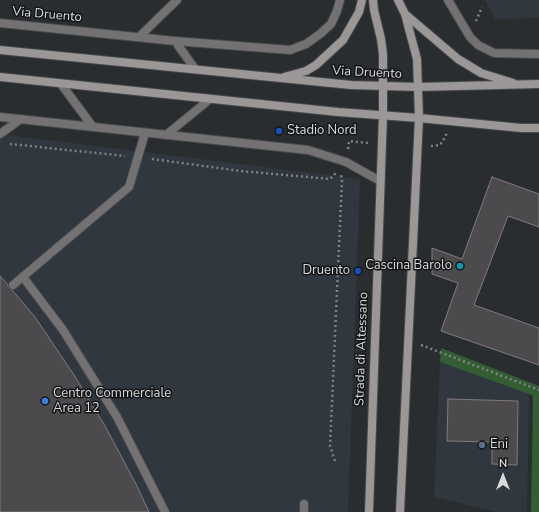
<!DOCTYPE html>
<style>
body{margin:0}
#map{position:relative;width:539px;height:512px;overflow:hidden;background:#2a2d30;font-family:"Nunito Sans",sans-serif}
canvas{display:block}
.north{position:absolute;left:483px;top:456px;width:40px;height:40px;-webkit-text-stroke:3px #141517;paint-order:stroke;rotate:0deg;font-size:11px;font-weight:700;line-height:16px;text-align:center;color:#d8dadc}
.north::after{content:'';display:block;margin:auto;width:14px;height:18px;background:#d8dadc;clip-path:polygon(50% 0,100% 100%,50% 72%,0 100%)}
</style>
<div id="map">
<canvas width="539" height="512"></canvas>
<div class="north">N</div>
</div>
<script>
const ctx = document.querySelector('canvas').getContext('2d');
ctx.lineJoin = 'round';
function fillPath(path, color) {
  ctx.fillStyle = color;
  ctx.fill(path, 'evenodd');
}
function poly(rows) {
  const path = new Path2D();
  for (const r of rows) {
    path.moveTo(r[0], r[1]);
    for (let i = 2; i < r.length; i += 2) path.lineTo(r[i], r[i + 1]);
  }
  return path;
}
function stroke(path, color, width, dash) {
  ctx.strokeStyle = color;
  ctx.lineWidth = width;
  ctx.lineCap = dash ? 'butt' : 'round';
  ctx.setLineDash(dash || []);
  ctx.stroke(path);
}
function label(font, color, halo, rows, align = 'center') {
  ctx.font = font + ' "Nunito Sans",sans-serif';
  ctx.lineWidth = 3;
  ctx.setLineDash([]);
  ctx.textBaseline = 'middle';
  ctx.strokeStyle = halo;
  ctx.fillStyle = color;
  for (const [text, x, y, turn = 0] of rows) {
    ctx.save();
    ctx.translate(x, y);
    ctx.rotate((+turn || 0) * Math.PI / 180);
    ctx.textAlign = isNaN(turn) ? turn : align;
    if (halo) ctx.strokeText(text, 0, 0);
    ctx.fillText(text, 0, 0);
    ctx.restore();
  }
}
fillPath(poly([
 [485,0,539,0,539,18,495,19],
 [0,134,360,179,348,512,0,512],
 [440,362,529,393,527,512,496,512,434,497]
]), '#30373f');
fillPath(poly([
 [441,348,539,386,539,512,531,512,533,400,532,395,440,362]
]), '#335e33');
const building = poly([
 [492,177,539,194,539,227,508,216,474,305,539,328,539,365,441,331,458,283,432,274,432,248,462,259,492,177],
 [0,276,8,285,9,288,12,290,35,317,74,375,105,426,136,484,149,512,0,512,0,276],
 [448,399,518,401,517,465,492,464,492,442,447,441,448,399]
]);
fillPath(building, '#4d4a4d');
stroke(building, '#7f7b7e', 1);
const lane = poly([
 [0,134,21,119],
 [13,285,129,187,145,133],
 [304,512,304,504]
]);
const street = poly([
 [448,0,470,37,478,45,494,53,539,54],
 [0,23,175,41,290,50,306,44,320,34,331,24,337,11,340,0],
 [140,36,177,0],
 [175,41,195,69],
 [61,84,93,127],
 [0,117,308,150,346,162,380,181],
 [166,135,210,99],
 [23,277,63,330,117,417,165,512]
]);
const secondary = poly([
 [398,0,405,14,417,59,419,118,400,512],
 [405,14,458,59,481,73,513,83],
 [0,50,351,85,418,87,539,84],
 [0,77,338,112,419,118,521,128,539,128],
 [284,77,306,71,316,65,343,40,359,12,362,0],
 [369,512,383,115,383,54,381,39,374,10,373,0]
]);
stroke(lane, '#46494c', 10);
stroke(street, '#46494c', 10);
stroke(secondary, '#46494c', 10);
stroke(poly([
 [476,21,482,7],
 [10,144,125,156],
 [431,146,440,145,446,136,446,133],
 [348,149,349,141,368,143],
 [152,159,241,171,330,179,337,172],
 [421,345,539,390],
 [335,461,330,446,342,180,341,175]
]), '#808285', 2.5, [2, 3]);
stroke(lane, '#737171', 8);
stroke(street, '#737171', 8);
stroke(secondary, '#9b9797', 8);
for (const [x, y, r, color] of [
 [279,131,4,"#1a4fb4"],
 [460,266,4,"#0f9aa8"],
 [358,271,4,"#1a4fb4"],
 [45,401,4,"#3f7fe0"],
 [482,445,4,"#5c6f8a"]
]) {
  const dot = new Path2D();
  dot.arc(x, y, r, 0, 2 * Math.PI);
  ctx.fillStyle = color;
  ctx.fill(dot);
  stroke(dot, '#141517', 1.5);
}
label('13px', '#d8dadc', '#141517', [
 ["Via Druento",47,15,5],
 ["Via Druento",367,73,3],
 ["Strada di Altessano",362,349,-88]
]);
label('13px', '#d8dadc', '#141517', [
 ["Stadio Nord",287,131],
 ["Cascina Barolo",452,266,"right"],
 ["Druento",350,271,"right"],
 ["Centro Commerciale",53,394],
 ["Area 12",53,409],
 ["Eni",490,445]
], 'left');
</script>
